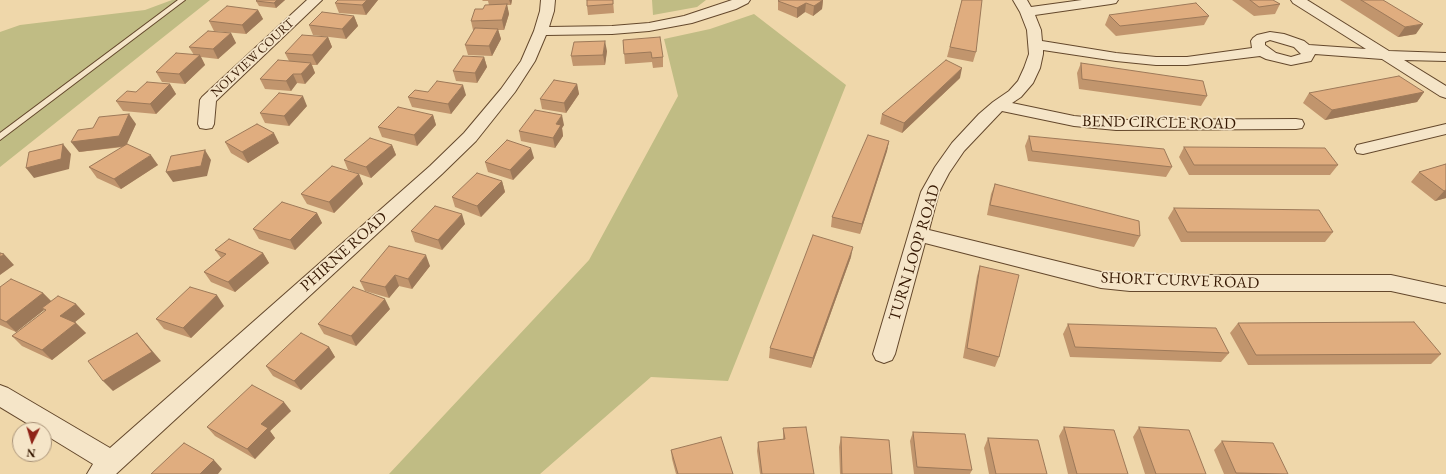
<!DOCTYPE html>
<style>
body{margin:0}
#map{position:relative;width:1446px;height:474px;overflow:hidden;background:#efd7aa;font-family:"EB Garamond",serif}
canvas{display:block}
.north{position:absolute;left:12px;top:422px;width:40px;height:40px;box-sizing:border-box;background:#f5e5c8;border:1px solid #a99379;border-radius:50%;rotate:185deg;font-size:11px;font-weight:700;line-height:16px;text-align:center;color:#361802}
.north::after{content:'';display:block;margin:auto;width:14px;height:18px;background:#8f2418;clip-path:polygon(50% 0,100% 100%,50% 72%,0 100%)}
</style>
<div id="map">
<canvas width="1446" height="474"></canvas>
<div class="north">N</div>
</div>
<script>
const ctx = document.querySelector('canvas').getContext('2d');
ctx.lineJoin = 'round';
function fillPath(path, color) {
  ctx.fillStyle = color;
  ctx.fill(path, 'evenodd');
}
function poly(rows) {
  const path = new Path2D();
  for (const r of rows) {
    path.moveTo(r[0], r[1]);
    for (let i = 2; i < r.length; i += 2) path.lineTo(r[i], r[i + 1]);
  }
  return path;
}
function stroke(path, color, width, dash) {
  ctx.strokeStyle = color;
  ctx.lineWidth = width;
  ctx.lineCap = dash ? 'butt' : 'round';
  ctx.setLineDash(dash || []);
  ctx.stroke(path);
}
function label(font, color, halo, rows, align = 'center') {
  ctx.font = font + ' "EB Garamond",serif';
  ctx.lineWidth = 3.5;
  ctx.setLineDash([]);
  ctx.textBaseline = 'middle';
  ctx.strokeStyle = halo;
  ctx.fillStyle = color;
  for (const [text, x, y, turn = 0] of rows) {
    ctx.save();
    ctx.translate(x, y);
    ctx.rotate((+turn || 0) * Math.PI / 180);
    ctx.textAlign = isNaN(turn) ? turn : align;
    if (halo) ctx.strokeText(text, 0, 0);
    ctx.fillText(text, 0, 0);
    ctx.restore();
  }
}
fillPath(poly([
 [172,0,210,0,0,167,0,32,20,25,145,10],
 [652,0,706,0,697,7,653,15],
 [754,14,846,85,728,381,651,377,540,474,389,474,589,260,678,96,664,39,710,29]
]), '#c0bc84');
const lane = poly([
 [178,0,185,0,0,140,0,133,178,0]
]);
const street = poly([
 [307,0,322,0,216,101,214,124,212,128,206,129,200,128,198,124,200,100,202,97,307,0],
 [541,0,555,0,554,11,549,27,612,26,649,23,684,16,732,0,750,0,748,3,736,9,692,23,649,31,612,34,546,35,535,61,515,92,476,141,442,174,116,474,87,474,93,464,44,434,44,430,38,430,0,407,0,385,8,388,110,448,430,166,464,133,501,89,521,61,534,31,540,11,541,0],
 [1013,0,1027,0,1031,7,1082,0,1118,0,1116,3,1111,4,1035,15,1041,30,1042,41,1116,53,1156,57,1187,57,1252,48,1251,41,1253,38,1257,35,1270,32,1284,34,1304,41,1309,45,1366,49,1293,3,1291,0,1307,0,1389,51,1446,53,1446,61,1404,60,1446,86,1446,98,1440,96,1382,59,1315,54,1311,61,1291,65,1266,59,1260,56,1187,65,1156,65,1116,61,1043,50,1043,54,1040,68,1033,83,1021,97,1012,103,1074,116,1116,120,1296,119,1302,120,1304,124,1302,128,1296,129,1116,130,1074,126,1002,111,964,151,949,173,939,192,929,230,1101,272,1130,275,1391,275,1446,287,1446,303,1391,291,1130,291,1101,288,925,243,895,354,892,360,884,363,876,360,873,354,921,192,935,167,952,143,979,114,993,102,1009,91,1018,81,1024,68,1029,54,1027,30,1020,12,1013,0],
 [1270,40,1294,47,1301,54,1291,57,1276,53,1265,45,1265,42,1270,40],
 [1446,124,1446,134,1363,154,1357,153,1355,149,1357,145,1446,124]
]);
stroke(lane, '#64482c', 2);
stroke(street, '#64482c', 2);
fillPath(lane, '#f5e5c8');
fillPath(street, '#f5e5c8');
fillPath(poly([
 [257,0,285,0,276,8,259,6,256,1],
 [338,0,378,0,366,15,339,13,335,3],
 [482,0,512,0,511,5,507,5,509,14,504,30,498,30,501,39,492,56,468,55,465,45,474,30,473,30,471,21,489,5,488,1,483,1],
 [613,0,614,13,588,15,587,6],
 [823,0,822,9,813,16,805,12,797,18,778,10,778,1],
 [962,0,976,52,973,62,947,57],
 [1232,0,1273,0,1280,4,1275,14,1254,16],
 [1340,0,1383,0,1416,34,1398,37],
 [258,10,263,19,246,34,214,31,209,21],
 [1109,15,1209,16,1204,25,1116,36,1105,25],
 [354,16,358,26,346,39,313,35,309,25],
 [231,33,236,43,218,59,201,57,205,65,185,84,162,82,156,72,194,55,189,47],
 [328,37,332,47,317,65,312,65,315,73,305,84,297,83,291,91,265,89,260,79,289,61,285,53],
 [623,40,663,57,663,67,653,68,652,62,625,64],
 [607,51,605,65,573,66,571,56],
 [484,57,487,67,477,83,456,81,453,71],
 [1081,63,1207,96,1201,106,1079,89,1077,73],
 [960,78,902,133,880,124,882,114],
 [170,84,176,94,156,114,123,111,116,101,136,92],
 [577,84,579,94,566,113,542,109,540,99],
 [1424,92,1417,102,1325,120,1303,103,1309,93],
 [466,95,451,114,412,107,408,97],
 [307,106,289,126,265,123,260,113],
 [433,115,436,125,417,146,382,137,378,127],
 [136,124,126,144,158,165,121,189,97,178,89,167,123,147,79,152],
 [564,125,562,128,563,136,555,148,521,141,519,131],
 [1029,136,1172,167,1166,177,1028,161,1025,146],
 [889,141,887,151,860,234,831,227,832,217],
 [225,142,279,143,248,163,231,153],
 [392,145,396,155,371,178,348,170,344,160],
 [1184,147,1338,165,1330,175,1189,175,1179,157],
 [534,158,513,180,488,172,485,162],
 [1446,164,1446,198,1435,201,1411,182,1419,172],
 [359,174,363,184,334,213,307,204,301,194],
 [502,181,505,192,481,217,455,207,452,197],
 [995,184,1140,236,1134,247,987,215,991,194],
 [1174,208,1333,232,1325,242,1181,242,1168,218],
 [317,213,322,223,295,250,259,239,253,229],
 [465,224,442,250,415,242,411,231],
 [215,250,263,253,269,263,235,292,211,282,204,272,221,258],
 [851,257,811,368,769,358,770,348],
 [430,266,412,289,399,286,389,298,365,291,360,281],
 [980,266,999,357,995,367,963,358,977,276],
 [0,287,43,293,51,301,76,304,85,314,75,322,86,333,52,360,22,346,12,336,45,311,44,310,16,332,0,325],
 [224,306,191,338,164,329,156,319],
 [390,309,356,346,324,334,318,324],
 [1238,323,1441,354,1431,364,1248,365,1230,333],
 [1068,324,1229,353,1221,362,1070,357,1063,334],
 [329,347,335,357,301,390,273,376,266,366],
 [291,411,270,431,275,438,255,459,215,436,207,427],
 [1064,427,1128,474,1068,474,1059,436],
 [1139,427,1206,474,1145,474,1133,437],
 [783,428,814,474,760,474,757,451,758,442,783,440],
 [913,432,972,470,970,474,914,474,910,441],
 [841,437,892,474,840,474,839,447],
 [988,438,1047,474,989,474,984,448],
 [1222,441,1288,474,1224,474,1214,450],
 [671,450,733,474,676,474,672,459]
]), '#c1956d');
fillPath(poly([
 [277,0,285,0,276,8,274,3],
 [367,0,378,0,366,15,362,5],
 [509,0,512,0,511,5],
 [823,0,822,9,813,16,814,6],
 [806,3,805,12,797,18,797,8],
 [507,4,509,14,504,30,502,20],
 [258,10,263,19,246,34,242,25],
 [354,16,358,26,346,39,342,29],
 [1423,24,1416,34,1398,37,1405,27],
 [498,29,501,39,492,56,489,46],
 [231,33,236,43,218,59,213,49],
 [328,37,332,47,317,65,312,55],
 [605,41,607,51,605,65,603,55],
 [200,55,205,65,185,84,179,74],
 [484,57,487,67,477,83,475,73],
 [311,63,315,73,305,84,301,74],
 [962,68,960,78,902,133,904,123],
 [293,74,297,83,291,91,286,81],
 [170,84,176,94,156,114,150,104],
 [577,84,579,94,566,113,564,103],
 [463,85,466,95,451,114,448,104],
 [1424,92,1417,102,1325,120,1332,110],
 [303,96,307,106,289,126,284,116],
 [129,114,136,124,126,146,79,152,71,142],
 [433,115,436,125,417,146,414,135],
 [562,115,564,125,562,128,563,136,555,148,553,138,556,124],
 [274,133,279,143,248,163,242,152],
 [889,141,887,151,860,234,862,224],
 [63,144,71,154,69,169,34,178,26,168],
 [392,145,396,155,371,178,366,167],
 [531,148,534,158,513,180,510,170],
 [205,150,211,160,207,176,173,182,166,172],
 [151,155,158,165,121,189,114,179],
 [359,174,363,184,334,213,329,202],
 [502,181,505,192,481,217,477,206],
 [1446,190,1446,198,1435,201,1444,191],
 [317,213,322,223,295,250,290,240],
 [462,214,465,224,442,250,438,240],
 [853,247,851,257,811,368,813,358],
 [263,253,269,263,235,292,228,282],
 [4,254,14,265,0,275,0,257],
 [426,255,430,266,412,289,408,279],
 [395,275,399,286,389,298,385,287],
 [43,293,53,303,42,308,44,310,16,332,6,322],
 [217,295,224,306,191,338,183,328],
 [385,299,390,309,356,346,351,336],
 [76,304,85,314,70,326,60,316],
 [76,323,86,333,52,360,42,350],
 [137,333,161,361,113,391,103,381],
 [329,347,335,357,301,390,294,381],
 [284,402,291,411,270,431,275,438,255,459,247,449,261,424],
 [214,460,222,469,218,474,200,474]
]), '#9d7959');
const building = poly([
 [257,0,277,0,274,3,256,1,257,0],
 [338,0,367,0,362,5,335,3,338,0],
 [587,0,613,0,613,4,587,6,587,0],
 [779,0,823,0,814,6,806,3,797,8,778,1,779,0],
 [962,0,982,0,976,52,950,47,962,0],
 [1250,0,1273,0,1280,4,1259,7,1250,0],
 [1361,0,1383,0,1423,24,1405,27,1361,0],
 [1196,3,1209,16,1120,26,1109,15,1196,3],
 [507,4,502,20,471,21,475,9,483,9,485,5,507,4],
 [227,6,258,10,242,25,209,21,227,6],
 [322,12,354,16,342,29,309,25,322,12],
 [475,28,498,29,489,46,465,45,475,28],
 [208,31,231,33,213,49,189,47,208,31],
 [302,35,328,37,312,55,285,53,302,35],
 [660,37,663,57,652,58,651,52,624,54,623,40,660,37],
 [605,41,603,55,571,56,574,42,605,41],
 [176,53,200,55,179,74,156,72,176,53],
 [463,56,484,57,475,73,453,71,463,56],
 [278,60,311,63,301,74,293,74,286,81,260,79,278,60],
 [946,60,962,68,904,123,882,114,946,60],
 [1081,63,1203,81,1207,96,1082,79,1081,63],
 [1399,76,1424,92,1332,110,1309,93,1399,76],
 [554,80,577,84,564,103,540,99,554,80],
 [437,81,463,85,448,104,408,97,415,90,428,92,437,81],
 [147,82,170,84,150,104,116,101,127,91,136,92,147,82],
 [279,93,303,96,284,116,260,113,279,93],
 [398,107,433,115,414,135,378,127,398,107],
 [535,110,562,115,556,124,561,125,553,138,519,131,535,110],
 [129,114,119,136,71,142,78,130,93,128,99,117,129,114],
 [257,124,274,133,242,152,225,142,257,124],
 [868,135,889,141,862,224,832,217,868,135],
 [1029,136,1164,149,1172,167,1032,151,1029,136],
 [370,138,392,145,366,167,344,160,370,138],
 [507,140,531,148,510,170,485,162,507,140],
 [63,144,61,159,26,168,29,152,63,144],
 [127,144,151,155,114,179,89,167,127,144],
 [1184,147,1325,148,1338,165,1194,165,1184,147],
 [205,150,201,166,166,172,171,156,205,150],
 [1446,164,1446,190,1444,191,1419,172,1446,164],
 [332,166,359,174,329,202,301,194,332,166],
 [477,173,502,181,477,206,452,197,477,173],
 [995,184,1139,221,1140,236,990,205,995,184],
 [282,202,317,213,290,240,253,229,282,202],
 [435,206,462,214,438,240,411,231,435,206],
 [1174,208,1319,210,1333,232,1187,232,1174,208],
 [813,235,853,247,813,358,770,348,813,235],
 [229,239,263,253,228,282,204,272,226,254,215,250,229,239],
 [389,246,426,255,408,279,395,275,385,287,360,281,389,246],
 [0,253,4,254,0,257,0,253],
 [980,266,1019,275,999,357,967,348,980,266],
 [11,279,43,293,6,322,0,319,0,287,11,279],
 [190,287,217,295,183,328,156,319,190,287],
 [353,287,385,299,351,336,318,324,353,287],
 [58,296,76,304,60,316,76,323,42,350,12,336,46,310,42,308,58,296],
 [1414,322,1441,354,1256,355,1238,323,1414,322],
 [1068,324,1216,328,1229,353,1075,347,1068,324],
 [137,333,152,352,103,381,88,361,137,333],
 [301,333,329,347,294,381,266,366,301,333],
 [252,385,284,402,261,424,268,428,247,449,207,427,252,385],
 [806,427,814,474,762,474,758,442,785,439,783,428,806,427],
 [1064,427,1114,430,1128,474,1077,474,1064,427],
 [1139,427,1189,430,1206,474,1156,474,1139,427],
 [913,432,965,434,972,470,917,467,913,432],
 [721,437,733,474,678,474,671,450,721,437],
 [841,437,889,440,892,474,842,474,841,437],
 [988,438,1038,440,1047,474,996,474,988,438],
 [1222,441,1273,443,1288,474,1236,473,1222,441],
 [184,443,214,460,200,474,151,474,184,443]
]);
fillPath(building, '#e0ad7f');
stroke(building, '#9d7959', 1);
label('13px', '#361802', '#f5e5c8', [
 ["NOLVIEW COURT",253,58,-43]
]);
label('16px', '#361802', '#f5e5c8', [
 ["BEND CIRCLE ROAD",1159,123,1],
 ["PHIRNE ROAD",344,252,-42],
 ["TURN LOOP ROAD",915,253,-73],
 ["SHORT CURVE ROAD",1180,281,2]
]);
</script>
